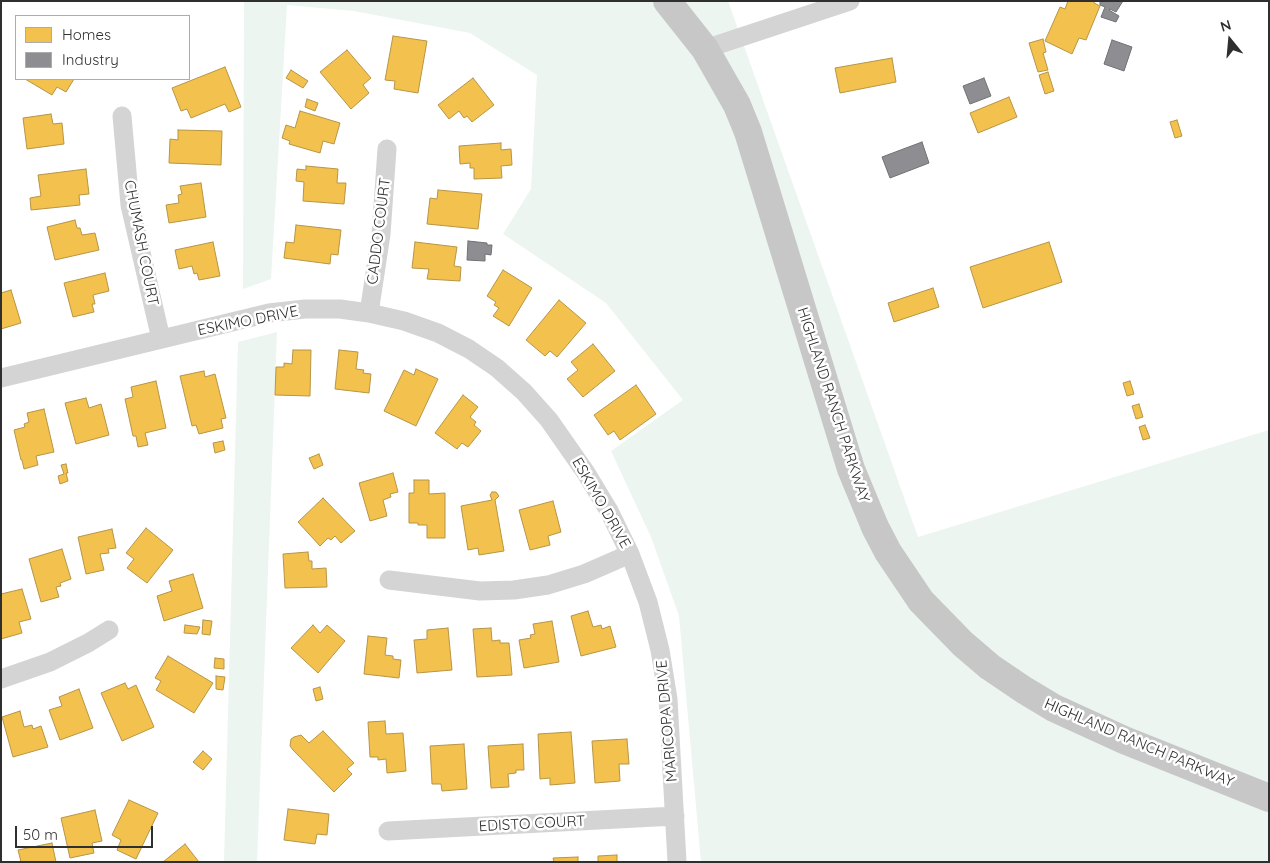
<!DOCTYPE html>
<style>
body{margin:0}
#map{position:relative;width:1270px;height:863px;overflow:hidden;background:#fff;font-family:Quicksand,sans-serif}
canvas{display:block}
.frame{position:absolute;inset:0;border:2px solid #2f2f2f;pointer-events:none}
.legend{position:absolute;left:15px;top:15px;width:175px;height:65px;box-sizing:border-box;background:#fff;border:1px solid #acacac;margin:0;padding:6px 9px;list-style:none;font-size:15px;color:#2f2f2f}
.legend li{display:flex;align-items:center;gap:10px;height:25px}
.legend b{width:25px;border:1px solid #acacac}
.north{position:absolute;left:1205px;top:15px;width:50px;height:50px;-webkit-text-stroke:4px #fff;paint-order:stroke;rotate:343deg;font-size:14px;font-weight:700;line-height:20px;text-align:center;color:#2f2f2f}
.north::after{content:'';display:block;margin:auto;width:18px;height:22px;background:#2f2f2f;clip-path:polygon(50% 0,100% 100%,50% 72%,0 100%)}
.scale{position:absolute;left:15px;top:826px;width:138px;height:22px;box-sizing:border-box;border:2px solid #2f2f2f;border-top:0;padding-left:6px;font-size:15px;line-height:18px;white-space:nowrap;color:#2f2f2f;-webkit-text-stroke:4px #fff;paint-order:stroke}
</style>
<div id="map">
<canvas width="1270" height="863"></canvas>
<div class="frame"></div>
<ul class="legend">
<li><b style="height:14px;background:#f2c14e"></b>Homes</li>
<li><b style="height:14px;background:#8d8d92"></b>Industry</li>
</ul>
<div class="north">N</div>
<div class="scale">50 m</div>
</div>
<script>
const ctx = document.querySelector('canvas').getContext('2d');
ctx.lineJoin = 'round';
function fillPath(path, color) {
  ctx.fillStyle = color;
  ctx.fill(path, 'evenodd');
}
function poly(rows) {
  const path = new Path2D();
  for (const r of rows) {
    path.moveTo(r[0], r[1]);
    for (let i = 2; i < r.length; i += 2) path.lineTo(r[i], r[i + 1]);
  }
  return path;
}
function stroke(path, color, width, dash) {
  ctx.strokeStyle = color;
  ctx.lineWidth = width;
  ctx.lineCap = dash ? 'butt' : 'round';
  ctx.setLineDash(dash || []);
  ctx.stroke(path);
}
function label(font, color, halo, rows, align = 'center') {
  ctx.font = font + ' Quicksand,sans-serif';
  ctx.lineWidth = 5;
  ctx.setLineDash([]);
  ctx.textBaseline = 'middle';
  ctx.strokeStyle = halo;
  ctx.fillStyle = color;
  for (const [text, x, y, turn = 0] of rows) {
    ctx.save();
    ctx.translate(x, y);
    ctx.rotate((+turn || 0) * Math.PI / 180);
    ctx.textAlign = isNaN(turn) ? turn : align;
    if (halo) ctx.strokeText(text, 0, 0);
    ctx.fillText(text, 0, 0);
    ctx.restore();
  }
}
fillPath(poly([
 [244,1,728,1,918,537,1269,430,1269,862,701,862,679,616,651,537,611,451,683,400,606,303,503,234,531,189,537,75,470,33,354,11,287,5,271,279,243,289],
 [277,332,257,862,224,862,238,342]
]), '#ecf5ef');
const homes = poly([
 [1068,1,1094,1,1094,3,1100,6,1086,40,1079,38,1072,54,1045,41,1060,7,1065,9,1068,1],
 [393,36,427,41,418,93,394,89,395,81,385,80,393,36],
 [1043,39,1046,52,1043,53,1048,70,1038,72,1029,43,1043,39],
 [347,50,371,78,363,85,369,93,351,109,320,72,347,50],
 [892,58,896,82,840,93,835,68,892,58],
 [225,67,241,107,229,112,225,104,191,118,187,109,181,111,172,88,225,67],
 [291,70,308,81,303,88,286,78,291,70],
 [1048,72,1054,91,1045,94,1039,75,1048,72],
 [473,78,494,105,472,122,467,116,464,118,459,111,449,119,438,105,473,78],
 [25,79,74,79,66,92,57,87,52,95,25,79],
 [1009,97,1017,117,978,133,970,113,1009,97],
 [307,99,318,103,315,111,305,107,307,99],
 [300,111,340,123,334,144,323,141,320,153,289,144,290,141,282,138,286,125,295,128,300,111],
 [51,114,53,124,62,123,64,144,27,149,23,118,51,114],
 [1177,120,1182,136,1175,138,1170,122,1177,120],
 [178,130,222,131,221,165,169,163,170,139,178,140,178,130],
 [501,143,501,150,511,149,512,165,501,166,502,178,474,179,474,168,470,168,470,163,460,164,459,146,501,143],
 [306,166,338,169,337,183,346,183,344,204,303,201,304,182,296,181,297,169,306,170,306,166],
 [86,169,89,194,79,195,80,205,31,210,30,198,41,196,38,175,86,169],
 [201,183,206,217,169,223,166,205,179,203,178,195,182,194,180,186,201,183],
 [438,190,482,194,478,229,427,224,430,198,437,199,438,190],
 [75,220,77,228,80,228,82,235,95,233,99,250,55,260,47,227,75,220],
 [296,225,341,230,338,255,331,254,330,264,284,258,286,242,294,243,296,225],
 [213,242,220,276,199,280,197,273,194,274,192,266,179,269,175,250,213,242],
 [415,242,457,247,454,266,461,267,460,281,427,279,429,269,412,268,415,242],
 [1049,242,1062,282,983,308,970,267,1049,242],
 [503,270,532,288,509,326,493,316,499,308,494,305,496,302,487,296,503,270],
 [105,273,109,291,93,295,95,304,92,304,94,312,73,317,64,283,105,273],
 [933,288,939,307,894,322,888,303,933,288],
 [11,290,21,323,1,329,1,293,11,290],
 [559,300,586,323,557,357,550,351,545,356,526,340,559,300],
 [593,344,615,371,583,397,567,379,578,370,571,362,593,344],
 [293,350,311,350,310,396,275,395,276,367,284,367,284,363,292,364,293,350],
 [339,350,358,352,356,369,364,370,363,373,371,374,369,393,335,389,339,350],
 [416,369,438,379,416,426,384,411,404,370,414,375,416,369],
 [204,371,205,377,215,374,226,418,221,419,223,428,199,434,196,425,192,426,180,376,204,371],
 [156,381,166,428,145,433,148,445,138,447,136,436,133,436,125,399,133,397,131,387,156,381],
 [1130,381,1134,394,1127,396,1123,383,1130,381],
 [636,385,656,414,620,440,614,431,608,435,594,415,636,385],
 [463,395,478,407,470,417,476,422,474,425,481,431,468,447,462,443,457,449,435,433,463,395],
 [86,398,89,408,101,404,109,435,76,444,65,403,86,398],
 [1139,404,1143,417,1136,419,1132,406,1139,404],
 [44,409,54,452,36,456,38,465,24,469,22,460,21,460,14,430,25,427,24,424,29,422,27,413,44,409],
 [1145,425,1150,438,1143,440,1139,427,1145,425],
 [223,441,225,450,215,453,213,443,223,441],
 [319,454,323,465,314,469,309,458,319,454],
 [66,464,68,473,66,473,68,481,60,484,58,476,64,474,61,465,66,464],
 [393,473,398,492,390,494,391,497,383,500,387,516,370,521,359,483,393,473],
 [414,480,429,480,429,494,445,493,445,538,427,538,427,525,418,525,418,523,409,523,409,493,414,493,414,480],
 [492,492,496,492,499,496,495,500,504,551,479,555,478,548,468,550,461,506,492,500,490,495,492,492],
 [323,498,355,531,341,543,335,536,331,540,328,538,320,546,298,522,323,498],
 [553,501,561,532,548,536,550,545,530,550,519,510,553,501],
 [146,528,173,550,147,583,127,568,134,559,126,553,146,528],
 [112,529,116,548,108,549,109,553,100,554,104,570,86,574,78,537,112,529],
 [62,549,71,579,60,583,61,586,56,587,59,597,41,602,29,559,62,549],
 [308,552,309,561,312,561,312,569,326,568,327,587,285,588,283,554,308,552],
 [193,574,203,608,164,621,157,596,172,591,169,581,193,574],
 [22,589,31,619,19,622,22,633,1,639,1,594,22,589],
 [588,611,593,627,601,625,602,629,610,626,616,647,581,656,571,616,588,611],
 [203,620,212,621,210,635,202,634,203,620],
 [552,621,559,662,524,668,519,640,531,638,530,635,535,634,533,624,552,621],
 [185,625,200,627,197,634,184,633,185,625],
 [313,625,320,633,327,625,345,641,318,673,291,648,313,625],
 [448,628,452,670,417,673,414,640,427,639,427,630,448,628],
 [491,628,492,641,500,640,500,643,509,643,512,675,477,677,473,629,491,628],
 [368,636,387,638,385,655,393,656,393,659,401,660,399,678,364,674,368,636],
 [168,656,213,683,194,713,156,690,161,681,155,678,168,656],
 [215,658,224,659,224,669,214,668,215,658],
 [216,676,225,677,223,690,216,689,216,676],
 [125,683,128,689,136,685,154,727,122,741,101,693,125,683],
 [320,687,323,699,316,701,313,689,320,687],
 [79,689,93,728,60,740,49,710,62,706,59,697,79,689],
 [20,711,24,727,32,725,33,729,41,726,48,747,13,757,2,717,20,711],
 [385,721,386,734,403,733,406,771,387,773,386,759,378,760,378,757,370,757,368,722,385,721],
 [323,731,354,763,347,769,352,774,334,792,293,750,290,746,291,739,294,737,301,735,309,743,323,731],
 [571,732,575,783,550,785,550,778,540,779,538,734,571,732],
 [627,739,629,764,619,764,620,781,595,783,592,741,627,739],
 [464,744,467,789,442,791,441,784,432,784,430,746,464,744],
 [523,744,524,770,516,770,516,773,508,774,509,787,491,788,488,746,523,744],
 [203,751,212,759,203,770,193,762,203,751],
 [129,800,158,813,136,859,117,850,121,840,112,835,129,800],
 [288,809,329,814,327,835,317,834,315,844,284,840,288,809],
 [95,810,102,841,92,843,94,853,70,858,61,818,95,810],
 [52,843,56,862,21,862,18,850,52,843],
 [185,844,199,862,163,862,185,844],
 [617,855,617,862,598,862,598,856,617,855],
 [578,857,578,862,554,862,553,858,578,857]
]);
fillPath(homes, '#f2c14e');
stroke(homes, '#b89545', 1);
const industry = poly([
 [1100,1,1123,1,1116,12,1110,9,1109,10,1119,16,1116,22,1101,17,1105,7,1100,5,1100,1],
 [1112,40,1132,47,1124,71,1104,64,1112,40],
 [984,78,991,96,970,104,963,86,984,78],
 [922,142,929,163,890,178,882,157,922,142],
 [468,241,487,243,487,245,492,245,491,255,485,254,485,261,467,260,468,241]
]);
fillPath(industry, '#8d8d92');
stroke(industry, '#717174', 1);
stroke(poly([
 [705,49,850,1],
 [122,116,130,205,161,339],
 [369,313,381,234,387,149],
 [1,378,269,313,305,309,340,309,369,313,404,321,438,333,469,349,497,368,524,392,549,420,586,473,609,511,630,554,648,602,660,650,668,699,677,862],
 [389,580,480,591,514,590,548,585,584,574,630,554],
 [1,679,50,662,88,643,109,630],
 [388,831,675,816]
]), '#d4d4d4', 19);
stroke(poly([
 [667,1,705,49,737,105,748,132,760,171,851,469,875,527,888,552,921,601,963,644,990,667,1024,690,1054,708,1124,740,1269,798]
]), '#c7c7c7', 28);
label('15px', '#2f2f2f', '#fff', [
 ["CADDO COURT",379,231,-83],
 ["CHUMASH COURT",141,243,79],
 ["ESKIMO DRIVE",248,321,-11],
 ["HIGHLAND RANCH PARKWAY",833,405,72],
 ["ESKIMO DRIVE",601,503,60],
 ["MARICOPA DRIVE",667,721,-95],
 ["HIGHLAND RANCH PARKWAY",1139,743,23],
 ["EDISTO COURT",532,824,-3]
]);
</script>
